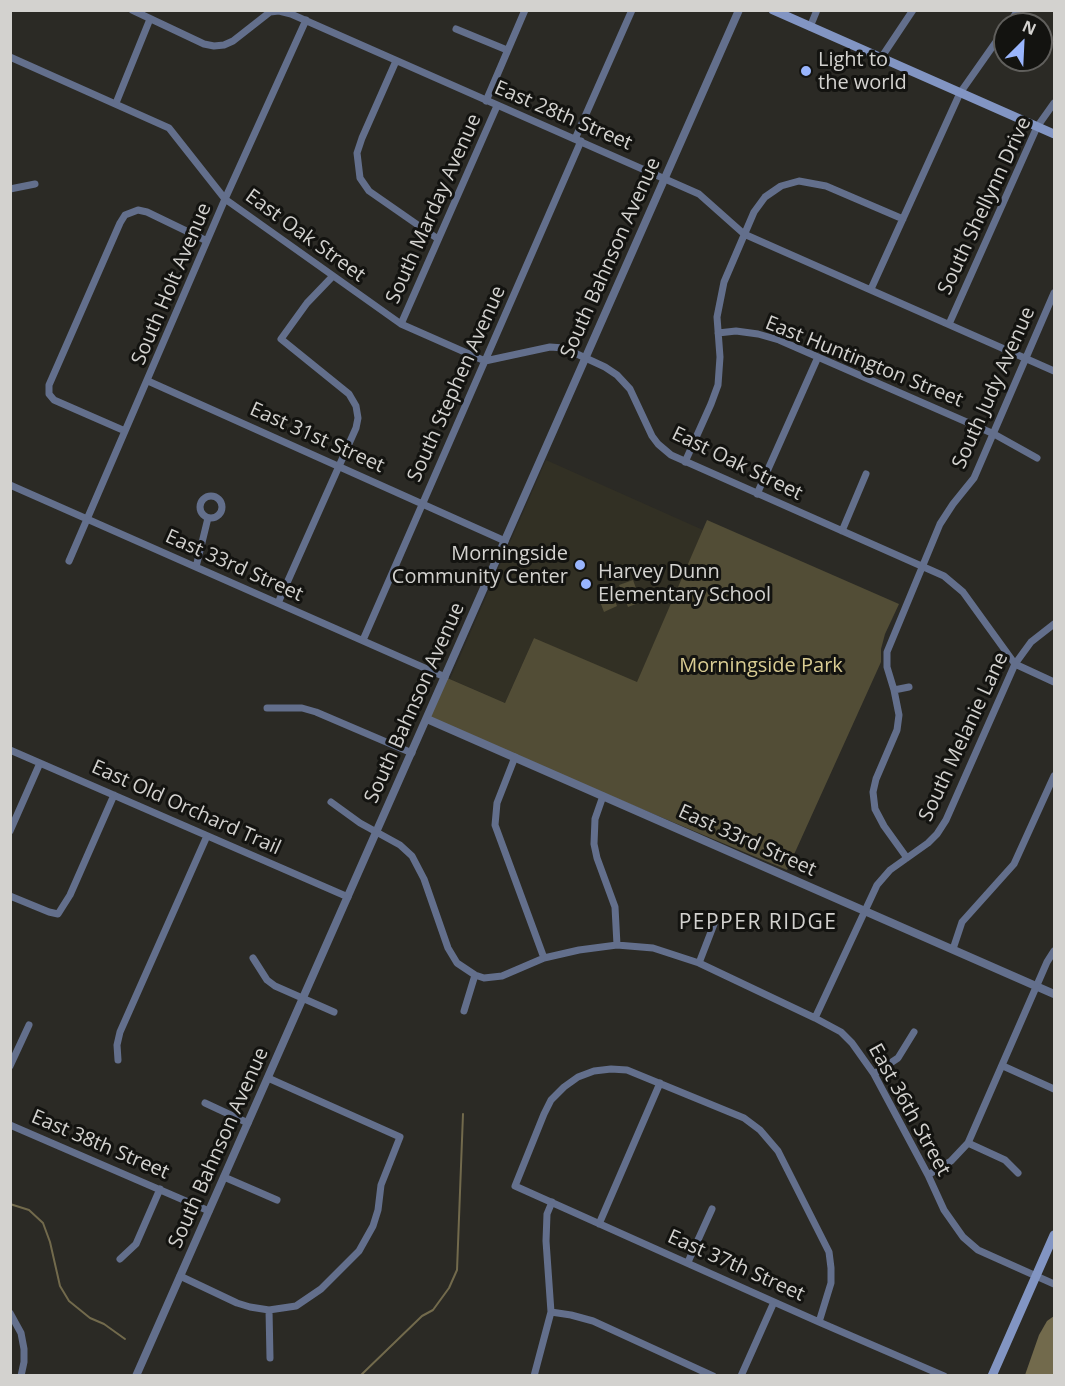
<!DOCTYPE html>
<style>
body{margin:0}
#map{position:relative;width:1065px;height:1386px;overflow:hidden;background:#2b2a25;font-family:"Open Sans",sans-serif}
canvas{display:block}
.frame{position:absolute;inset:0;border:12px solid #d3d2cf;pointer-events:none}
.north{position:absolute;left:993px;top:12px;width:60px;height:60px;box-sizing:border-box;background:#131310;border:2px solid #605f5c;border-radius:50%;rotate:24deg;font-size:16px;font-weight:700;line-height:24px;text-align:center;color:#d3d2cf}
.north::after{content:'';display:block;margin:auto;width:21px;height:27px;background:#99b5fd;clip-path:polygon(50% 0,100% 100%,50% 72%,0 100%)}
</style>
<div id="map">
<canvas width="1065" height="1386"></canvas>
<div class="frame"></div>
<div class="north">N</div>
</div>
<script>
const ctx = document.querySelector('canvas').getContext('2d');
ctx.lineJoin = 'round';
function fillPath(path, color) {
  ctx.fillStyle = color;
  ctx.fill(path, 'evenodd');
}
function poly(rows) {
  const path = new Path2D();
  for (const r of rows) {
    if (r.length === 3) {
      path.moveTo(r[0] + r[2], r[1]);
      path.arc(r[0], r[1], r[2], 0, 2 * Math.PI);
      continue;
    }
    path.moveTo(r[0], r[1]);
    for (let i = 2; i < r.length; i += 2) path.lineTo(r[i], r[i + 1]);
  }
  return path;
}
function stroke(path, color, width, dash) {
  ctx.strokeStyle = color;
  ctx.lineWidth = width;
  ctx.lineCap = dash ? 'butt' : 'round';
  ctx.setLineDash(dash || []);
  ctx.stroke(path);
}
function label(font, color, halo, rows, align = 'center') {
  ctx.font = font + ' "Open Sans",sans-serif';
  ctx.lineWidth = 6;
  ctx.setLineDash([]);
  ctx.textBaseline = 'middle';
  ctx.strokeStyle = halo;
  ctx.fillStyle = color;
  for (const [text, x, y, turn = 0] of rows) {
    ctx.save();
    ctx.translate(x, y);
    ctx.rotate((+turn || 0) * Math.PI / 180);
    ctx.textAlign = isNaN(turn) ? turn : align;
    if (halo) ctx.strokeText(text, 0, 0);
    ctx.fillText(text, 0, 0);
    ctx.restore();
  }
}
fillPath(poly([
 [546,460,703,530,637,683,534,638,505,703,450,679]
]), '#323024');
fillPath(poly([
 [707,520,899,604,885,634,881,649,881,662,787,870,427,719,445,677,505,703,534,638,637,682],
 [633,580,641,602,628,607,619,585],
 [610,589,617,606,604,612,597,594]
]), '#524d36');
fillPath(poly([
 [1054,1316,1054,1375,1025,1375,1039,1335,1047,1321]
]), '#726a4c');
stroke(poly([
 [10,1204,29,1210,43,1223,50,1242,60,1286,69,1301,90,1318,104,1324,125,1339],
 [360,1376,422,1316,433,1310,449,1288,457,1270,463,1114]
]), '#726a4c', 2);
stroke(poly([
 [132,10,204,44,214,46,224,45,233,41,270,12,279,11,291,14,699,194,744,234,1054,371],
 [1009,24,1018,10],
 [810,27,817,10],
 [456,29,507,50],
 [10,57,169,128,225,199,401,324,485,361,550,347,564,348,605,367,617,375,630,389,652,436,658,444,671,455,944,576,963,592,1015,664,1054,682],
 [881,58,913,10],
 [396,61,362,138,357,153,360,178,369,191,438,239],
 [486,101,525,10],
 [116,103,150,19],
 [575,139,632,10],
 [10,189,35,184],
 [871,289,960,93,1005,29],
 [401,324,497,106],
 [949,324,1037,127,1054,103],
 [718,333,736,331,758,334,779,340,994,434,1037,458],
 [148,381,505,541],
 [125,431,54,400,49,394,49,385,120,223,125,215,138,210,147,212,207,241],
 [685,462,711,404,718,385,720,357,717,317,724,282,754,212,765,197,781,186,799,181,826,186,903,219],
 [10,485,445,677],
 [757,494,818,357],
 [211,507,11],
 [842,531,866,474],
 [69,561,225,199,306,20],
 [196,567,208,518],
 [278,603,356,428,358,418,356,406,349,394,281,339,307,303,332,277],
 [363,640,581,141],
 [894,690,909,687],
 [267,708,302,708,316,712,412,753],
 [10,750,348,897],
 [515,757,497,803,495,825,544,958],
 [603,796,595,819,594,844,597,858,615,907,617,945],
 [331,802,360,823,400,845,412,856,424,879,448,948,457,963,475,975,484,978,502,976,544,958,579,950,617,945,653,948,699,963,815,1018,841,1032,852,1043,874,1074,928,1175,944,1210,963,1237,978,1250,1054,1284],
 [10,831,40,763],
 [907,858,884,826,875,809,873,792,876,779,897,730,899,715,894,690,887,667,887,652,940,524,953,504,974,478,1054,293],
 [10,896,49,912,58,914,70,895,114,795],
 [953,949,962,922,1014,864,1054,776],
 [253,958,267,980,275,986,334,1012],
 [699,963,716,919],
 [464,1011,475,975],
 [815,1018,877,885,890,870,928,843,937,834,946,820,1015,664,1031,642,1054,624],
 [118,1060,117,1045,120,1032,207,836],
 [10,1066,29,1025],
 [1003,1066,1054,1089],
 [874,1074,898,1058,914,1032],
 [205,1103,248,1123],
 [10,1125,209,1211],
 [968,1143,1005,1160,1018,1173],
 [928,1175,951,1161,968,1143,1047,962,1054,951],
 [224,1177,277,1200],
 [599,1224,660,1083],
 [120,1259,136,1244,160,1189],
 [688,1262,712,1209],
 [180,1276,237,1303,250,1307,269,1310,296,1306,321,1289,359,1251,373,1226,378,1210,381,1185,400,1137,268,1078],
 [269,1310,270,1358],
 [551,1312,571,1315,593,1321,713,1376],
 [10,1313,21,1333,24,1349,24,1362,21,1376],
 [819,1322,831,1283,831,1268,829,1252,778,1151,760,1130,744,1118,627,1070,611,1069,594,1071,578,1077,564,1087,551,1100,544,1114,515,1186,774,1302,819,1322,944,1376],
 [534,1376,551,1312,546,1241,547,1214,552,1202],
 [741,1376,774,1302]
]), '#636f8c', 7);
stroke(poly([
 [427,719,1054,994],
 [136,1376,739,10]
]), '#636f8c', 8);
stroke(poly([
 [773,10,1054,134],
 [992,1376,1054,1235]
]), '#8295c3', 9);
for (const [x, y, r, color] of [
 [806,71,6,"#99b5fd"],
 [580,565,6,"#99b5fd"],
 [586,584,6,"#99b5fd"]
]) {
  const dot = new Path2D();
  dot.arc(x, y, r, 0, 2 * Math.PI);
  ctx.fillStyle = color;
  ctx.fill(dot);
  stroke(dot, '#131310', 2);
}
label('20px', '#d3d2cf', '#131310', [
 ["Light to",818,60],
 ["the world",818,83],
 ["Morningside",568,554,"right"],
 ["Community Center",568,577,"right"],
 ["Harvey Dunn",598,572],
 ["Elementary School",598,595]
], 'left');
label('20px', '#d3d2cf', '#131310', [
 ["East 28th Street",563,116,23],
 ["South Shellynn Drive",985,206,-65],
 ["South Marday Avenue",434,209,-66],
 ["East Oak Street",305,236,36],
 ["South Bahnson Avenue",611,258,-66],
 ["South Holt Avenue",172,284,-67],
 ["East Huntington Street",864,362,22],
 ["South Stephen Avenue",457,384,-66],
 ["South Judy Avenue",994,388,-66],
 ["East 31st Street",317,438,24],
 ["East Oak Street",737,464,26],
 ["East 33rd Street",234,566,24],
 ["South Bahnson Avenue",415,703,-66],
 ["South Melanie Lane",964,737,-65],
 ["East Old Orchard Trail",186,808,24],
 ["East 33rd Street",747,841,24],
 ["East 36th Street",909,1110,61],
 ["East 38th Street",100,1145,23],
 ["South Bahnson Avenue",219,1148,-66],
 ["East 37th Street",736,1266,24]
]);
label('20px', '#d9cc93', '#131310', [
 ["Morningside Park",761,666]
]);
ctx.letterSpacing = '1.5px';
label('21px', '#d3d2cf', '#131310', [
 ["PEPPER RIDGE",758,923]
]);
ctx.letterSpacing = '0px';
</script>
